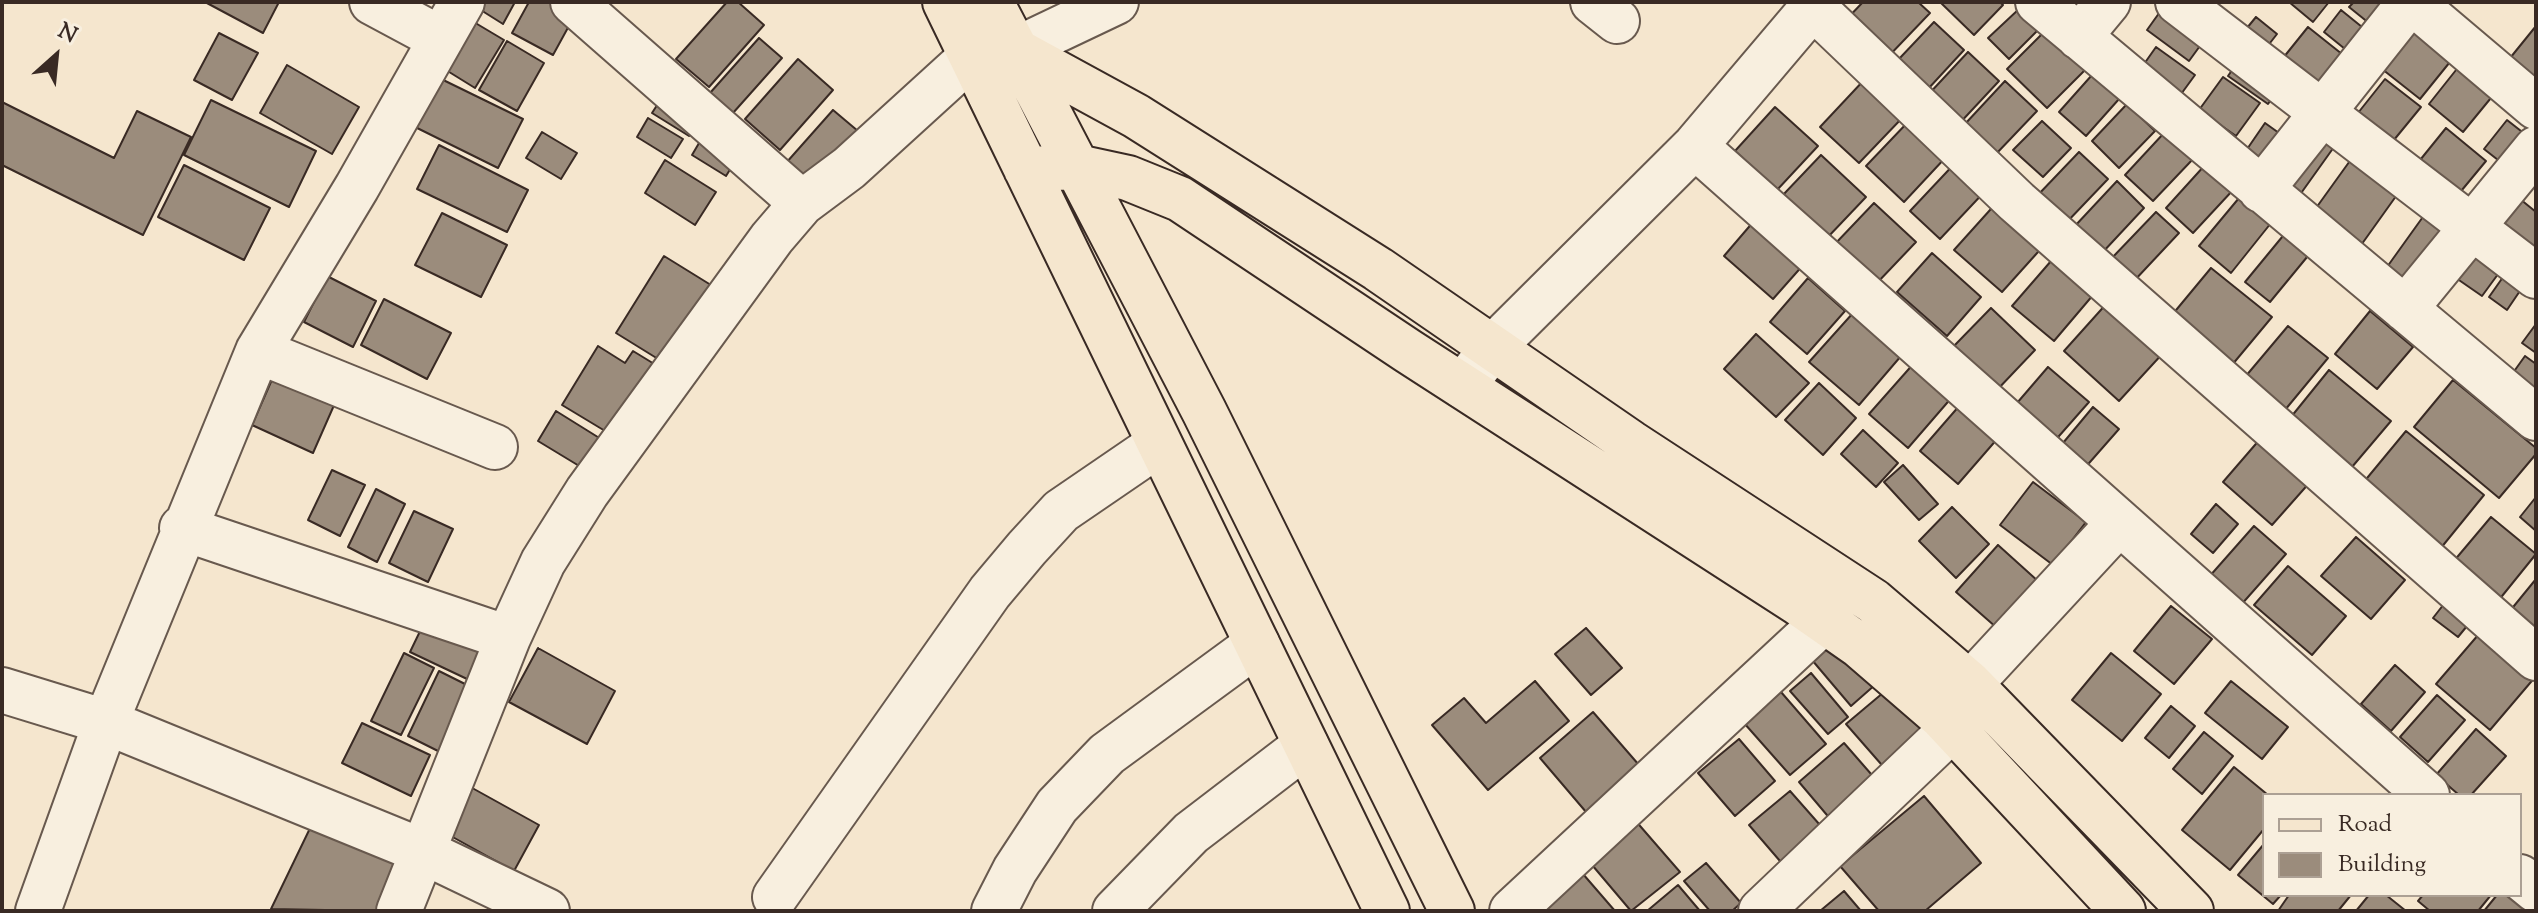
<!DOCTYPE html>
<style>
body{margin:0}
#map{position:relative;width:2538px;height:913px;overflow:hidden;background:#f5e6ce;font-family:"Sorts Mill Goudy",serif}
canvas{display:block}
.frame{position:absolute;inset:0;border:4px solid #392a24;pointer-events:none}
.legend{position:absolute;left:2262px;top:793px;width:260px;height:104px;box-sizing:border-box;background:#f8efdf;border:2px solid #aca094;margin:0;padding:10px 14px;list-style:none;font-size:24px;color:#392a24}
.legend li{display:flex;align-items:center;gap:16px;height:40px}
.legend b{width:40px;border:2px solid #aca094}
.north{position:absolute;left:16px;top:16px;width:80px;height:80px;-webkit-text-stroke:6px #f8efdf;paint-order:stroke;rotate:27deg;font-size:22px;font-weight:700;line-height:32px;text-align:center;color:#392a24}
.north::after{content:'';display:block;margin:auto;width:28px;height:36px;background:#392a24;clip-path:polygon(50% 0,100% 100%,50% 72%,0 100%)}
</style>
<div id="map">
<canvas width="2538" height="913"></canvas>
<div class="frame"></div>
<ul class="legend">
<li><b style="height:10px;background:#f5e6ce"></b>Road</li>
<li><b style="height:22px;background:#9b8c7c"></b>Building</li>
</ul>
<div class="north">N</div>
</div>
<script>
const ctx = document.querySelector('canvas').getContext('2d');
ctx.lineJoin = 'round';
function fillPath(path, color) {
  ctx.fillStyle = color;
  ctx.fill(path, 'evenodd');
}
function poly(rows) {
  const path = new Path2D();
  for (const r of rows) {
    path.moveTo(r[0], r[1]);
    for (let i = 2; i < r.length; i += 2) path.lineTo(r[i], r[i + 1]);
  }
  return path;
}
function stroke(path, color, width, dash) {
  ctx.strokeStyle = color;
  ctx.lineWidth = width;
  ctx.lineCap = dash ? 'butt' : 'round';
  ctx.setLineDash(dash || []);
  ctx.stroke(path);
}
const building = poly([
 [205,2,279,2,263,33,205,2],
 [468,2,515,2,503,24,468,2],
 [529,2,556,2,576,13,553,55,512,33,529,2],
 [727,2,738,2,764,25,709,87,676,59,727,2],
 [1863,2,1918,2,1930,13,1884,61,1843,23,1863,2],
 [1940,2,2000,2,2003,5,1974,35,1940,2],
 [2289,2,2329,2,2313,22,2289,2],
 [2354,2,2402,2,2385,36,2349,7,2354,2],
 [2019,9,2038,30,2009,59,1988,38,2019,9],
 [2162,9,2205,39,2189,61,2147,30,2162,9],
 [2341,10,2383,44,2366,66,2324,32,2341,10],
 [462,15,504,40,475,88,433,62,462,15],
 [2256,17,2277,34,2263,52,2242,34,2256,17],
 [1934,22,1964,50,1928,89,1898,60,1934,22],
 [2420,22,2458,52,2420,99,2382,69,2420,22],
 [2536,26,2536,95,2502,68,2536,26],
 [2308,27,2357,66,2324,107,2275,68,2308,27],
 [2045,31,2085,70,2047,108,2007,69,2045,31],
 [219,33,258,53,232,100,194,80,219,33],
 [759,38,782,58,733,113,710,93,759,38],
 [507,41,544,63,517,111,479,90,507,41],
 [2156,47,2195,75,2176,101,2137,74,2156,47],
 [1968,52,1999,81,1957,126,1926,97,1968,52],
 [798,59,833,90,780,150,745,119,798,59],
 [2239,60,2279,88,2268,104,2228,76,2239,60],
 [287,65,359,107,332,154,260,113,287,65],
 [2460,65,2495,93,2463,132,2429,104,2460,65],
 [433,75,523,119,498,168,409,124,433,75],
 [2092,75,2119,99,2086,136,2059,112,2092,75],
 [2223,77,2260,103,2236,136,2199,110,2223,77],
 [1865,79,1904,116,1859,163,1820,127,1865,79],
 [2385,79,2421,107,2389,146,2354,118,2385,79],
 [2005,81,2037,111,1996,154,1965,124,2005,81],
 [670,85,706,107,689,136,652,113,670,85],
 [211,100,316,151,289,207,184,155,211,100],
 [2,102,114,158,137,111,191,137,143,235,2,165,2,102],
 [2127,104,2155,131,2119,168,2092,141,2127,104],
 [1775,107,1818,146,1777,190,1735,151,1775,107],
 [833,110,871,142,823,196,786,163,833,110],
 [648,118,683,139,671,158,637,137,648,118],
 [2310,119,2339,140,2299,196,2270,175,2310,119],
 [2507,120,2535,142,2512,171,2484,149,2507,120],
 [712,121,747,142,726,176,692,155,712,121],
 [2042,121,2071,148,2043,177,2013,150,2042,121],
 [1908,122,1946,157,1904,202,1866,166,1908,122],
 [2265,123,2286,138,2264,170,2243,155,2265,123],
 [2446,128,2486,161,2452,202,2412,170,2446,128],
 [542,132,577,153,561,179,526,158,542,132],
 [2164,133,2193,159,2153,201,2125,175,2164,133],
 [439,145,528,190,507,232,417,189,439,145],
 [2079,152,2108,179,2065,224,2036,197,2079,152],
 [1821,155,1866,197,1827,238,1782,196,1821,155],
 [2352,158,2399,192,2359,248,2311,215,2352,158],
 [665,160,716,192,695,225,645,193,665,160],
 [1958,160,1988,188,1940,239,1910,211,1958,160],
 [184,165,270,208,244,260,158,217,184,165],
 [2205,165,2233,190,2193,233,2166,208,2205,165],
 [2117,181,2144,208,2102,253,2074,227,2117,181],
 [2244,192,2275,218,2231,273,2199,246,2244,192],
 [2520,199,2536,212,2536,266,2493,232,2520,199],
 [1999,200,2047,242,2002,292,1954,250,1999,200],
 [1874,203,1916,242,1876,284,1834,245,1874,203],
 [2156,212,2179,233,2133,282,2110,260,2156,212],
 [442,213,507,245,481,297,415,265,442,213],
 [2425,214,2464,242,2427,295,2387,267,2425,214],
 [1754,221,1804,264,1773,299,1724,256,1754,221],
 [2287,231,2312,251,2270,302,2245,282,2287,231],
 [2478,248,2504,266,2482,296,2456,278,2478,248],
 [1932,253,1981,297,1947,336,1897,292,1932,253],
 [2058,253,2099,288,2054,341,2012,306,2058,253],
 [664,256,719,290,671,367,616,333,664,256],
 [2211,268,2272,317,2227,371,2167,321,2211,268],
 [2508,270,2526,282,2507,310,2489,297,2508,270],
 [327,276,376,301,353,347,304,322,327,276],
 [1808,278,1845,311,1807,354,1770,322,1808,278],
 [384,299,451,333,427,379,361,345,384,299],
 [2108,302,2164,352,2119,401,2064,351,2108,302],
 [1991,308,2035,350,1996,391,1952,348,1991,308],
 [2370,311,2413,347,2377,389,2335,354,2370,311],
 [1853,313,1901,356,1859,405,1809,362,1853,313],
 [2536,324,2536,353,2522,343,2536,324],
 [2288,326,2328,358,2280,416,2240,383,2288,326],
 [1756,334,1809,383,1776,417,1724,369,1756,334],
 [598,346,625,363,633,351,669,373,625,443,562,405,598,346],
 [2525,356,2536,364,2536,395,2510,377,2525,356],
 [1915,362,1953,396,1908,448,1869,414,1915,362],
 [2048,367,2089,402,2052,444,2011,410,2048,367],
 [2329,370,2391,421,2352,467,2291,417,2329,370],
 [274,375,335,403,313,453,252,425,274,375],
 [2453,380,2536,448,2536,454,2499,498,2414,427,2453,380],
 [1819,383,1856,418,1823,455,1785,420,1819,383],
 [1960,405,1998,438,1958,484,1920,451,1960,405],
 [2093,407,2119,429,2083,470,2058,449,2093,407],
 [556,411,617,449,599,478,538,441,556,411],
 [1863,430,1898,463,1876,487,1841,454,1863,430],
 [2406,431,2484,495,2436,554,2358,489,2406,431],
 [2261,438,2311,481,2272,525,2223,482,2261,438],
 [1903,465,1938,504,1919,520,1884,482,1903,465],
 [332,470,365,485,340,536,308,520,332,470],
 [2033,482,2086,522,2053,565,2000,525,2033,482],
 [376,489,405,504,377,562,348,547,376,489],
 [2536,497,2536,531,2520,517,2536,497],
 [2216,504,2238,524,2213,553,2191,534,2216,504],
 [1952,507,1989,544,1956,578,1919,541,1952,507],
 [414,511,453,529,428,582,389,563,414,511],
 [2491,517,2536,554,2494,606,2448,568,2491,517],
 [2254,526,2286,554,2233,614,2201,586,2254,526],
 [2356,537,2405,580,2371,619,2321,576,2356,537],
 [1998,545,2039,582,1997,628,1956,592,1998,545],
 [2288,566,2346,616,2312,655,2254,605,2288,566],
 [2536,579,2536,642,2505,617,2536,579],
 [438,594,512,630,484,687,410,652,438,594],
 [2451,595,2476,615,2458,637,2433,618,2451,595],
 [2171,606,2212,639,2174,684,2134,651,2171,606],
 [2485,627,2536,676,2490,730,2436,684,2485,627],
 [1586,628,1622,668,1591,695,1555,654,1586,628],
 [1837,638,1876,684,1851,706,1812,660,1837,638],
 [538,648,615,691,587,744,509,702,538,648],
 [404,653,434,668,401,735,371,721,404,653],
 [2111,653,2161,694,2122,741,2072,700,2111,653],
 [2395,665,2425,692,2391,731,2361,704,2395,665],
 [439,671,473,688,442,753,408,736,439,671],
 [1811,673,1848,717,1828,734,1790,691,1811,673],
 [1535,681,1569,721,1488,790,1432,725,1464,698,1486,723,1535,681],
 [2231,681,2288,727,2262,759,2205,713,2231,681],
 [1890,687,1932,735,1888,772,1846,724,1890,687],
 [1781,692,1826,744,1790,775,1744,723,1781,692],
 [2437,695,2465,720,2428,762,2400,737,2437,695],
 [2171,706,2195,726,2169,758,2145,738,2171,706],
 [1593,712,1652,780,1598,826,1540,758,1593,712],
 [362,723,430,755,411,796,342,763,362,723],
 [2476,729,2506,756,2471,795,2459,795,2436,775,2476,729],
 [2204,732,2233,756,2202,794,2173,769,2204,732],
 [1739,739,1775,781,1735,816,1698,773,1739,739],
 [1844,743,1878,782,1832,821,1799,782,1844,743],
 [2234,767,2268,795,2264,795,2264,829,2230,870,2182,830,2234,767],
 [465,784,539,825,514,871,440,830,465,784],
 [1790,791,1827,833,1786,868,1749,825,1790,791],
 [1924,796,1981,863,1925,911,1879,911,1840,866,1924,796],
 [1634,819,1680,872,1631,911,1587,859,1634,819],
 [314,820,402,863,379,911,271,909,314,820],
 [2264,844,2264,895,2281,895,2273,904,2238,875,2264,844],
 [1706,863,1741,903,1732,911,1710,911,1684,881,1706,863],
 [1583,874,1615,911,1540,911,1583,874],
 [1678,885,1700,911,1647,911,1678,885],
 [1844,891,1861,911,1820,911,1844,891],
 [2289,895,2351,895,2338,911,2278,911,2289,895],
 [2369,895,2386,895,2406,911,2356,911,2369,895],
 [2423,895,2491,895,2478,911,2430,911,2418,901,2423,895],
 [2497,895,2520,895,2534,904,2528,911,2484,911,2497,895]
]);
fillPath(building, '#9b8c7c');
stroke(building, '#392a24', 2);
const minor = poly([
 [372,2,441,39],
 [573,2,802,203],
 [1593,2,1617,21],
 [2038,2,2536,418],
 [2178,2,2536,276],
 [2412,2,2536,107],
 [1813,7,2017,202,2536,658],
 [2079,37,2108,2],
 [1015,50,1116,2],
 [1695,146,2427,795],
 [2261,190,2410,2],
 [2405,309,2536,149],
 [258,351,495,447],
 [1463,386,1493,347,1695,146,1817,2],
 [182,528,508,638],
 [1970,684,2119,523],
 [2,690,106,722,422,851,547,911],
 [2520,877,2536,890],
 [775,897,990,592,1027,548,1061,511,1159,444],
 [38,911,106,722,258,351,357,187,462,2],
 [399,911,508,638,543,562,587,492,772,238,802,203,849,168,972,56],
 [994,911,1015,870,1057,806,1107,754,1257,644],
 [1115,911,1191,833,1306,745],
 [1512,911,1824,621],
 [1761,911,1953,728]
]);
const major = poly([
 [945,2,1387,911],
 [991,2,1204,411,1452,911],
 [972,56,1015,50,1136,116,1378,269,1631,443,1873,601,1970,684,2191,911],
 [1026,169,1077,167,1128,178,1180,199,1408,351,1797,602,1860,646,1941,716,2123,911]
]);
stroke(minor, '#68594e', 48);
stroke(major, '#392a24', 48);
stroke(minor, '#f8efdf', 44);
stroke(major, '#f5e6ce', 44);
</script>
